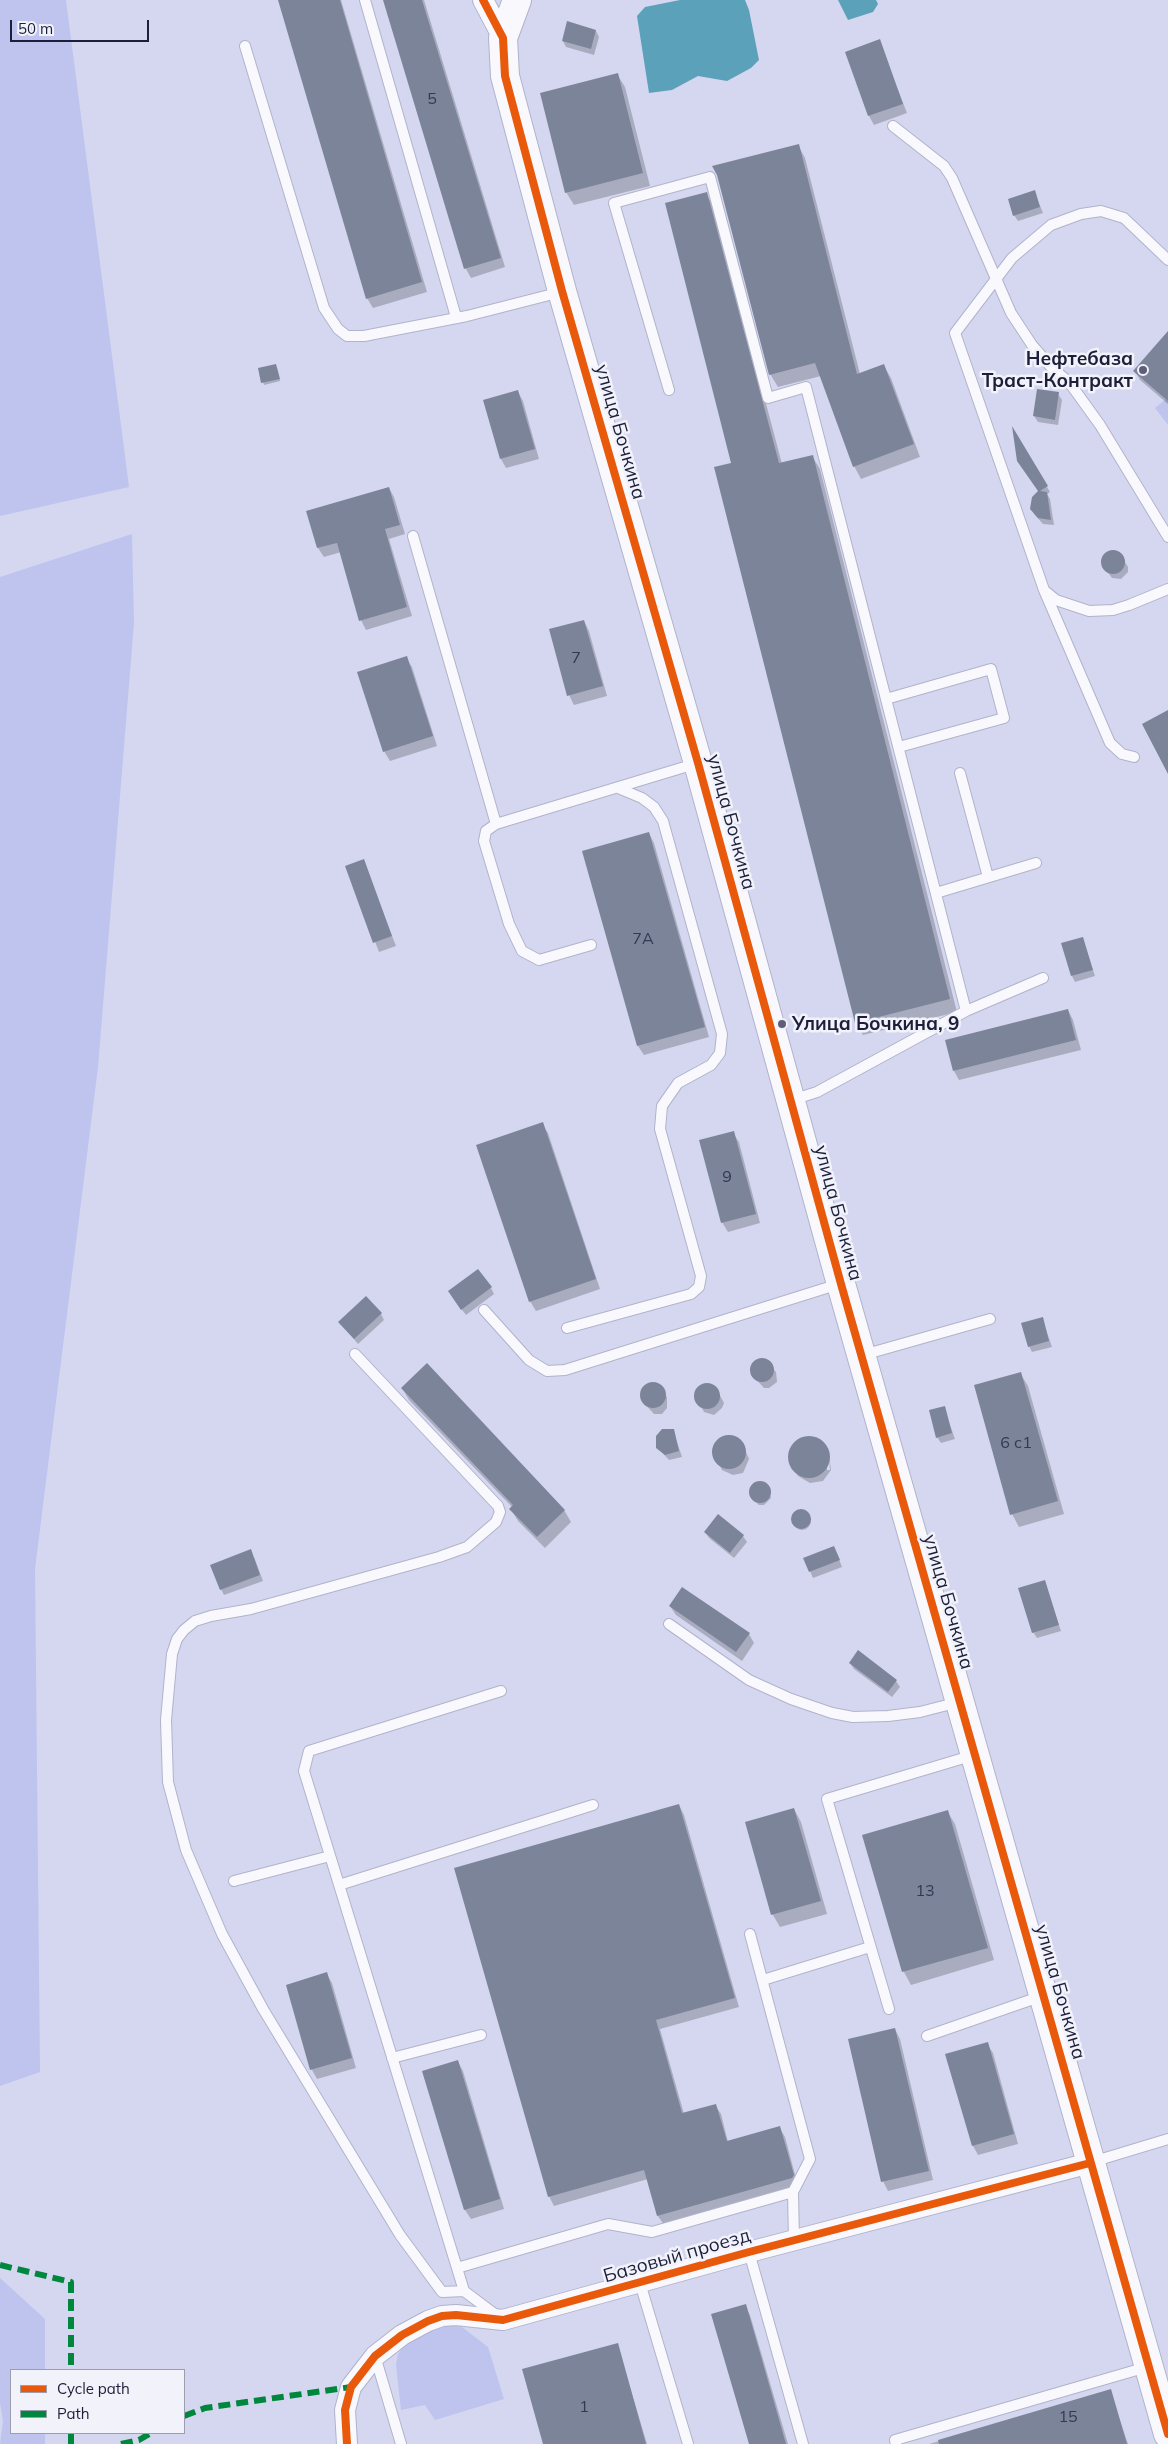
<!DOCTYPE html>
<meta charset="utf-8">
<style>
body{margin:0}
#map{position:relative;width:1168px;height:2444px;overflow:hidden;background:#d4d7ef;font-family:Mulish,sans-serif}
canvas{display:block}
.legend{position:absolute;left:10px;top:2369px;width:175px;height:65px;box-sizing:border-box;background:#f1f2fa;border:1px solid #9c9ead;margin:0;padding:6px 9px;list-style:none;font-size:15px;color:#1d1f3a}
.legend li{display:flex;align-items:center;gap:10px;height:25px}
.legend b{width:25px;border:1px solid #9c9ead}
.scale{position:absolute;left:10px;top:20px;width:139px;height:22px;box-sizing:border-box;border:2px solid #1d1f3a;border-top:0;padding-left:6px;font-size:15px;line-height:18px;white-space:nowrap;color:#1d1f3a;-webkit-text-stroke:4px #f1f2fa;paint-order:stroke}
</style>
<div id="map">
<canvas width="1168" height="2444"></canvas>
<ul class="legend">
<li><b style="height:6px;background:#e8590c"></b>Cycle path</li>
<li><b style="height:6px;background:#00873e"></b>Path</li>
</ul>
<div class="scale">50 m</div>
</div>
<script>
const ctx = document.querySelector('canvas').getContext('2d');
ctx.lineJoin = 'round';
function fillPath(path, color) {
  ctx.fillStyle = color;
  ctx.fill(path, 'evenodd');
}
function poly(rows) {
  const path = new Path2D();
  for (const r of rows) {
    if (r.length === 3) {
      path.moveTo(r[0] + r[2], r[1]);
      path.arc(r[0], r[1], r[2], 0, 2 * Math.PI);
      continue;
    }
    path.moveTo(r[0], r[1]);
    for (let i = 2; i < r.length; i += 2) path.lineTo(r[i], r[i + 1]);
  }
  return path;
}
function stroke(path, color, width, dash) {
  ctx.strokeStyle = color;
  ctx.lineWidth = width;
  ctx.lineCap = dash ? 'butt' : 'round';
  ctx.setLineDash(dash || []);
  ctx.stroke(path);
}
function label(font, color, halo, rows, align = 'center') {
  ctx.font = font + ' Mulish,sans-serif';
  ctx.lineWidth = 5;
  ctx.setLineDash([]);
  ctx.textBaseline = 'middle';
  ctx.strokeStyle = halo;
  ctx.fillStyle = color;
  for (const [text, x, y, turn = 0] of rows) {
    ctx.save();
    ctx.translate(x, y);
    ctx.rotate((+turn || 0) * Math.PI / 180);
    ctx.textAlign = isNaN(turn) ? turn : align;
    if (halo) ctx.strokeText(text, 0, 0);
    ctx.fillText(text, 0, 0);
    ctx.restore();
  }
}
fillPath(poly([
 [0,0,66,0,129,487,0,516],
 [1166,399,1168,400,1168,425,1155,408],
 [132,534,134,623,98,1067,35,1569,40,2072,0,2086,0,577],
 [0,2278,45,2319,45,2370,11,2370,11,2433,45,2433,45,2444,0,2444,3,2421,0,2403],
 [444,2324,462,2327,488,2347,504,2399,435,2420,425,2405,401,2410,396,2365,398,2354,409,2339]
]), '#bec4ee');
fillPath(poly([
 [680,0,745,0,749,10,759,60,751,68,727,81,698,76,672,90,649,93,637,16,645,7],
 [838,0,876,0,878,4,873,12,848,20]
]), '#5ca1ba');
fillPath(poly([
 [280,0,341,0,427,292,373,308,367,298],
 [385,0,424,0,505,267,471,278,466,269],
 [596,31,599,37,594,55,566,47,563,41],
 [879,41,907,113,874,125,869,116],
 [617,74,625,87,650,186,574,205,566,192],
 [798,145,805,158,860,374,884,366,891,378,920,457,861,479,854,466,821,376,778,387,770,374],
 [1034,191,1043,213,1018,221,1014,215],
 [706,194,714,207,782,464,812,456,820,469,957,1012,863,1035,856,1023],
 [1168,333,1168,404,1140,380,1135,371],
 [277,368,280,381,264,385,259,369],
 [518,392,523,401,539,459,506,468,501,459],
 [1058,394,1062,400,1058,425,1038,422,1034,416],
 [1014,431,1050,492,1047,494,1050,499,1054,525,1043,524,1034,514,1031,503,1040,492],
 [389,488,394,497,405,534,389,539,412,616,366,630,361,620,341,552,324,557,318,548,308,512],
 [1109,552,1119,552,1128,567,1128,572,1121,579,1112,578,1102,564,1103,559],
 [584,621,589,631,607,696,574,705,569,695],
 [406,658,412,667,437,746,390,761,384,751],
 [649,833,654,843,709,1037,644,1055,638,1046],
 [363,861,396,946,379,952,347,867],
 [1082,938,1095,976,1075,982,1072,976],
 [1068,1010,1073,1020,1081,1050,959,1080,954,1071],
 [542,1124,548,1133,600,1289,536,1311,530,1301],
 [733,1133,739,1142,760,1223,728,1232,722,1222],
 [491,1288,494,1294,466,1315,453,1298],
 [381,1314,384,1320,358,1344,340,1322],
 [1042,1318,1052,1347,1032,1352,1029,1346],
 [765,1359,776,1372,777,1382,769,1388,764,1388,753,1376,752,1365,755,1362],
 [1020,1373,1028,1386,1064,1514,1019,1527,1012,1514],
 [655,1384,667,1397,667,1408,662,1414,654,1414,642,1401,642,1390,645,1386],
 [705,1384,715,1386,724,1403,722,1408,714,1415,704,1412,695,1396,696,1390],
 [402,1388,564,1510,571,1522,545,1548,518,1521,511,1509,512,1507,409,1400],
 [944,1408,955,1439,941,1443,937,1437],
 [673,1430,682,1457,669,1460,657,1447],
 [729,1436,741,1440,749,1459,743,1473,733,1475,722,1470,713,1452,718,1440],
 [812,1437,823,1444,827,1450,827,1470,830,1470,829,1454,831,1470,823,1481,810,1483,798,1476,790,1464,790,1450,799,1440],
 [762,1482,769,1488,771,1498,764,1505,759,1505,753,1499,751,1489,754,1483],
 [802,1521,9],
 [705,1532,743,1536,747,1542,734,1558,709,1538],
 [837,1554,842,1567,813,1578,805,1559],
 [254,1557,263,1581,224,1595,221,1589],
 [1044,1581,1061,1631,1037,1638,1033,1632],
 [670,1606,749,1634,754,1643,742,1661,676,1615],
 [850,1663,896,1681,900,1687,892,1697,854,1669],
 [679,1805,684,1815,739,2007,660,2029,684,2114,715,2105,721,2114,728,2142,779,2127,785,2137,798,2186,664,2225,658,2216,648,2179,554,2206,549,2196],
 [794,1809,801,1822,827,1914,780,1927,773,1915,747,1822],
 [947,1811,955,1824,994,1960,911,1985,904,1972,864,1836],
 [327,1974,332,1983,356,2068,317,2079,312,2070,287,1985],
 [895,2029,900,2039,933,2180,888,2191,883,2181],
 [987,2044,993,2053,1018,2144,978,2155,973,2146],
 [458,2062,463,2071,504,2209,471,2219,465,2210],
 [745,2306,750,2315,788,2444,750,2444],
 [617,2344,647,2444,544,2444],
 [1110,2391,1128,2444,929,2444]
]), '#0003');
fillPath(poly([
 [278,0,340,0,422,282,366,299],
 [383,0,422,0,501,258,464,269],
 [567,21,596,30,591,49,562,41],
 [880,39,903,104,868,116,845,52],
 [618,73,643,173,565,193,540,93],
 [799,144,857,374,884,364,914,444,853,467,815,363,769,375,717,175,712,166],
 [1035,190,1040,207,1013,216,1008,199],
 [707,192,779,463,813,455,950,999,855,1023,714,467,731,463,665,203],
 [1168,331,1168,401,1133,371],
 [276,364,280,379,261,383,258,368],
 [1037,389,1059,392,1055,420,1033,416],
 [518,390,535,449,500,459,483,400],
 [1012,426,1048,486,1040,491,1047,492,1051,520,1038,518,1030,509,1032,497,1038,491,1017,461],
 [389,487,400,525,385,529,407,607,359,621,337,543,317,548,306,511],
 [1113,562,12],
 [584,620,603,686,567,696,549,629],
 [407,656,433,736,383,752,357,672],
 [1168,710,1168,774,1142,724],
 [649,832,705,1027,637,1046,582,851],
 [364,859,392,936,373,943,345,866],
 [1083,937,1093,970,1071,976,1061,943],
 [1068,1009,1076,1040,953,1071,945,1040],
 [543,1122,596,1279,529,1302,476,1145],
 [734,1131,756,1214,721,1223,699,1140],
 [478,1269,492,1287,461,1310,448,1291],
 [366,1296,382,1313,354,1339,338,1322],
 [1043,1317,1049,1341,1028,1347,1021,1323],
 [762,1370,12],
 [427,1363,565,1510,537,1537,509,1509,513,1505,401,1388],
 [1021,1372,1058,1501,1010,1515,974,1385],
 [653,1395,13],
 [707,1396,13],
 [945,1406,952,1433,936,1438,929,1410],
 [662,1429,674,1429,679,1451,665,1455,656,1448,656,1436],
 [729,1452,17],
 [809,1457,21],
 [760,1492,11],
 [801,1519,10],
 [718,1514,744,1535,730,1553,704,1532],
 [834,1546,840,1560,809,1572,803,1558],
 [251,1549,260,1575,220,1590,210,1565],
 [1045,1580,1059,1625,1032,1633,1018,1588],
 [682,1587,750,1633,736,1652,669,1606],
 [858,1650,897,1680,888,1692,849,1663],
 [679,1804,735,1998,656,2020,682,2113,716,2104,727,2141,780,2126,794,2175,792,2178,657,2216,644,2170,548,2197,454,1868],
 [794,1808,821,1901,771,1915,745,1822],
 [948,1810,988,1948,902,1972,862,1835],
 [327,1972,352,2058,310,2070,286,1985],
 [895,2028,929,2171,881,2182,848,2039],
 [988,2042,1014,2134,972,2146,945,2054],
 [458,2060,500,2199,464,2210,422,2071],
 [746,2304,786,2444,749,2444,711,2314],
 [618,2343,646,2444,543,2444,522,2369],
 [1111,2389,1127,2444,939,2444,938,2440]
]), '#7c8499');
const lane = poly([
 [365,0,456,317],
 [245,46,324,308,338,329,347,336,364,336,467,316,561,292],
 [893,126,944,166,952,178,1011,313,1032,345,1052,368,1069,382,1100,425,1168,537],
 [669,390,614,203,710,177,768,398,806,387,966,1011,817,1092,792,1100],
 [413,536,496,824],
 [1045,591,1056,600,1089,611,1113,610,1129,605,1168,589],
 [886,699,991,669,1004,718,899,747],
 [1134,757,1122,754,1110,743,1044,590,955,333,1012,258,1051,225,1081,214,1101,211,1124,218,1168,260],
 [960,773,988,877],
 [936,893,1036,863],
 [591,945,539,960,522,951,509,924,484,841,486,831,496,824,698,763],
 [966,1011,1043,978],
 [484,1310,529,1360,547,1371,565,1370,839,1284],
 [567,1328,691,1294,699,1287,701,1276,660,1129,662,1106,678,1083,711,1065,720,1053,722,1034,663,821,654,807,642,798,618,788],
 [355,1354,498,1506,500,1512,496,1522,467,1547,439,1557,251,1609,211,1616,195,1621,184,1630,177,1639,172,1654,166,1720,168,1782,186,1850,222,1934,263,2009,400,2235,442,2292,464,2291,496,2315],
 [863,1355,990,1319],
 [669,1624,749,1680,791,1699,832,1713,853,1717,888,1716,920,1712,959,1702],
 [234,1881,330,1856],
 [339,1885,593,1805],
 [750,1934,810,2159,793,2192],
 [763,1980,870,1947],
 [889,2009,827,1799,974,1755],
 [927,2036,1042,1996],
 [392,2058,481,2035],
 [1092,2162,1168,2139],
 [749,2252,803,2444],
 [457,2268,304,1771,309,1751,501,1691],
 [640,2283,688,2444],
 [464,2291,457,2268,608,2224,652,2232,793,2192,794,2241],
 [375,2356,401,2444],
 [896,2444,895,2440,1147,2367]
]);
const street = poly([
 [483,0,503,38],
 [347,2444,345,2410,351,2387,375,2356,402,2335,428,2321,442,2316,456,2315,503,2320,749,2252,1090,2163]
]);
const secondary = poly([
 [517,0,503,38,505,76,562,291,698,763,841,1284,1168,2434]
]);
stroke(lane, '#b0b3cb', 12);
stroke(street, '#b0b3cb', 22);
stroke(secondary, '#b0b3cb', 30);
stroke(lane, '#f9f9fd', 10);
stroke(street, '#f9f9fd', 20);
stroke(secondary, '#f9f9fd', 28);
stroke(poly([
 [0,2265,71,2282,71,2370],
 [184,2416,205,2408,351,2387],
 [71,2433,71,2444,73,2444],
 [121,2444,139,2440,151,2433]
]), '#00873e', 6, [12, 6]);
stroke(poly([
 [483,0,503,38,505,76,562,291,698,763,841,1284,1168,2434],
 [347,2444,345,2410,351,2387,375,2356,402,2335,428,2321,442,2316,456,2315,503,2320,749,2252,1090,2163]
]), '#e8590c', 8);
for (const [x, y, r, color] of [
 [1143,370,5,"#5d5f79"],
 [782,1024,5,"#5d5f79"]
]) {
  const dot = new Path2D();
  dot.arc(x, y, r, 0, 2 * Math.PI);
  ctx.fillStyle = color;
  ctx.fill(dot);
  stroke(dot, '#f1f2fa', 2);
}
label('16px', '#353852', null, [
 ["5",432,99],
 ["7",576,658],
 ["7А",643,939],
 ["9",727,1177],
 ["6 с1",1016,1443],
 ["13",925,1891],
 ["1",584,2407],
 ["15",1068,2417]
]);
label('bold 19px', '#1d1f3a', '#f1f2fa', [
 ["Нефтебаза",1133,359],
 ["Траст-Контракт",1133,381],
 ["Улица Бочкина, 9",792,1024,"left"]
], 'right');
label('19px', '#1d1f3a', '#f1f2fa', [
 ["улица Бочкина",620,432,74],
 ["улица Бочкина",731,822,75],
 ["улица Бочкина",838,1213,75],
 ["улица Бочкина",948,1602,74],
 ["улица Бочкина",1060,1992,74],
 ["Базовый проезд",677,2256,-16]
]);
</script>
